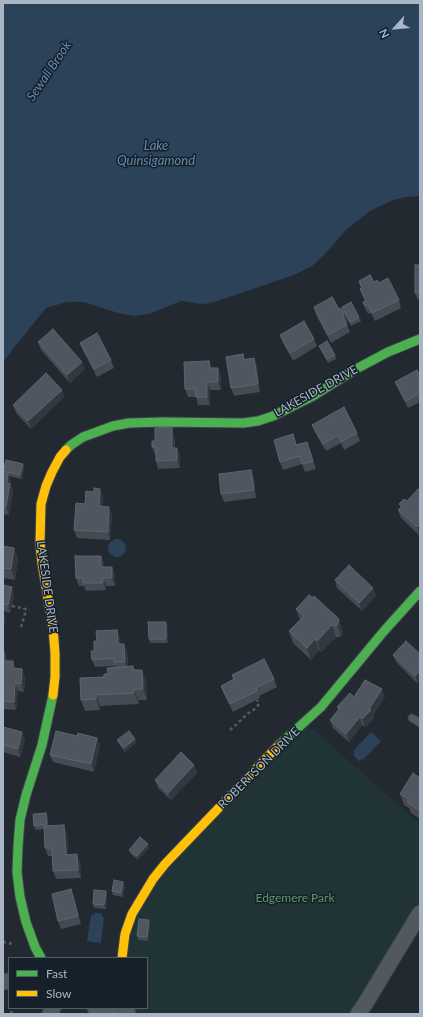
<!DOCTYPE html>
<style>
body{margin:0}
#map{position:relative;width:423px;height:1017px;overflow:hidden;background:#232930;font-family:Lato,sans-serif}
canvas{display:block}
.frame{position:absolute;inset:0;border:4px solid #a9b6c5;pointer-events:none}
.legend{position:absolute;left:8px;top:957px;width:140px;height:52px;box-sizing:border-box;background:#16202b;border:1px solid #515c69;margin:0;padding:5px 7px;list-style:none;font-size:12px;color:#a9b6c5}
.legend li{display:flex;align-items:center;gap:8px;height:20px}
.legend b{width:20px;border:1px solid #515c69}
.north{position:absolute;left:375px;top:8px;width:40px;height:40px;-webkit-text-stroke:3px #16202b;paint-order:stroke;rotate:243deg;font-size:11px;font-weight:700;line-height:16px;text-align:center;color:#a9b6c5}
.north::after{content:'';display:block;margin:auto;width:14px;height:18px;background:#a9b6c5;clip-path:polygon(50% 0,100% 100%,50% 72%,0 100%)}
</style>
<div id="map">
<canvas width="423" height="1017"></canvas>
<div class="frame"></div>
<ul class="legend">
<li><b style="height:5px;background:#4caf50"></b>Fast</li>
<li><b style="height:5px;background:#ffc107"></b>Slow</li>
</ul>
<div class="north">N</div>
</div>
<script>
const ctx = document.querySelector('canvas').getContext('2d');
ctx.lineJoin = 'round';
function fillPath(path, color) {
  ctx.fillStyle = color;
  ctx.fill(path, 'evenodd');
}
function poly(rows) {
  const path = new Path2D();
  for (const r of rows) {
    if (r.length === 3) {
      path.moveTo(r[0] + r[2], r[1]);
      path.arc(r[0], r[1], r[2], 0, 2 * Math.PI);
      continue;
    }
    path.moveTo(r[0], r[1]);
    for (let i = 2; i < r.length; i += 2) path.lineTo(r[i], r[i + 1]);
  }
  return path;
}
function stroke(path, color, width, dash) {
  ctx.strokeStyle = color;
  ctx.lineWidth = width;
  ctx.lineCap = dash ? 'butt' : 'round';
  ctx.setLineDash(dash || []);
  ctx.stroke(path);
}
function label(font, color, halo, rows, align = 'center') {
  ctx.font = font + ' Lato,sans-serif';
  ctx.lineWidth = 3;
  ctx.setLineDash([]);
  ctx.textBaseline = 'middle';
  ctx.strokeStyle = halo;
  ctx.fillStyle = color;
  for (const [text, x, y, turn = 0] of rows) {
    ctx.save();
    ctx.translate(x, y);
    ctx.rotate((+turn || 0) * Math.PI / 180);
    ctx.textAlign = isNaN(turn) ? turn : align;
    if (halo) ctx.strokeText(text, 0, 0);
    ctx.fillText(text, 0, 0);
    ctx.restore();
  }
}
fillPath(poly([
 [305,722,420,824,420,917,357,1014,128,1014,127,1008,147,1008,147,958,122,958,139,900]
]), '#203436');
fillPath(poly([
 [3,3,420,3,420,196,406,197,393,200,370,211,347,229,324,255,312,266,294,275,211,303,202,304,181,301,166,307,149,314,134,316,118,313,84,302,67,302,46,308,12,350,3,363],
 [117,548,9],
 [371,732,381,741,363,760,361,759,359,761,353,755,355,752,353,751],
 [95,912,102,914,102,917,104,917,101,943,87,941,91,915,94,915]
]), '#2b4259');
const lane = poly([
 [412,718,420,723]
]);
const street = poly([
 [3,982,9,981],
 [95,1008,112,1014],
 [126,1008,128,1014],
 [50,1014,53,1008],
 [358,1014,365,1004,420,913]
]);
const fast = poly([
 [66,450,71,445,83,437,113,426,129,423,163,422,243,423,258,421,273,416,313,396,356,369,388,352,420,339],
 [279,745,321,707,384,631,420,591],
 [41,958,35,947,26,922,20,897,17,872,18,846,20,820,26,795,42,745,53,695]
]);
const slow = poly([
 [53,695,55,677,55,653,53,628,42,563,40,543,41,504,46,486,52,472,60,457,66,450],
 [122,958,125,934,132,914,153,879,165,864,279,745]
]);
stroke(lane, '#3f444a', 9);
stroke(street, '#3f444a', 17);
stroke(fast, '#3f444a', 11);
stroke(slow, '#3f444a', 11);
stroke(poly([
 [12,606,30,610],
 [21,627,25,614,24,608],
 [230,730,238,723,246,715,256,708,259,704,257,700],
 [3,942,13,944],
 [11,1014,12,1008]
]), '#545b62', 2.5, [3, 3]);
stroke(lane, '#515860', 7);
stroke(street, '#515860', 15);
stroke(fast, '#4caf50', 9);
stroke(slow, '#ffc107', 9);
fillPath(poly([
 [420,265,420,300,418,300,415,293],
 [359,281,379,283,399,300,401,308,375,321,371,313,368,314,366,310,363,302,365,301,360,289,361,288],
 [314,307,339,309,359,317,361,321,351,326,344,314,347,321,346,322,350,332,331,343,316,315],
 [280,335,314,339,317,346,293,361,283,343],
 [38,342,85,369,70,383,41,350],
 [80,343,111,360,114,368,97,377,83,350],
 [319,346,335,355,336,359,328,363,321,350],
 [243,354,245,359,254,358,257,366,260,392,234,396,231,388],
 [212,368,221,376,221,390,210,390,210,405,198,405,196,397,188,397,185,389],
 [420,376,420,402,408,408,398,389,395,382],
 [62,390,64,397,31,429,16,413,13,405],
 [312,425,357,433,360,441,344,450,341,443,326,451,315,432],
 [174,435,175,448,180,456,180,468,158,469,156,461,156,455,155,455,152,447,155,441],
 [307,442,316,469,305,472,302,464,283,470,280,462,297,445],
 [23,464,24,468,22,479,9,476,11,482,11,485,13,491,9,515,3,514,3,473,4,474,3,471],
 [251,470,254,478,256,498,224,502,221,494],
 [100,489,103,497,102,506,112,515,110,540,77,538,74,530,85,504,94,492],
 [420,491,419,535,401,518,398,510,401,507,399,504,407,501],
 [3,546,14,548,18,559,15,580,3,578],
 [101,556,104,563,104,567,112,567,115,574,115,586,106,586,106,590,86,591,84,586,79,586,76,578],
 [335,580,373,588,376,596,362,611,337,588],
 [3,585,14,595,10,613,3,611],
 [296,609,339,621,343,632,341,636,339,637,336,637,321,652,319,650,311,660,293,643,289,631,300,620],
 [166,622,167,626,168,643,150,643,149,639],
 [120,637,120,644,127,651,128,667,133,666,135,670,142,670,146,681,147,700,138,700,139,704,100,706,100,710,85,711,81,700,104,677,116,667,115,666,95,667,92,660,97,641],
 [406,641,418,684,396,662,393,655],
 [3,651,4,651,7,659,7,661,16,668,22,669,25,677,24,692,18,691,16,710,3,709],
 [232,675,274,679,277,687,259,696,260,698,233,712,224,694,221,686,234,680],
 [354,697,385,697,373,715,374,718,365,727,362,725,349,742,333,728,330,720,338,710,337,707],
 [3,725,4,727,25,740,20,757,3,752],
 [77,736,97,738,100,746,94,772,53,762,50,755],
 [135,739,136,743,125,752,119,744,117,740],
 [194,765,197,773,171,800,158,788,155,780],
 [420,778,420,819,411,813,409,808,404,805,400,794],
 [46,813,48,817,48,826,67,833,68,854,80,862,81,878,56,879,53,871,52,856,48,856,45,848,44,829,36,830,34,826],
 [149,848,138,860,131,854,129,850],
 [123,882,125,886,123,897,113,895,112,891],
 [71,889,74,897,81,924,61,929,58,921],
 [106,891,107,895,106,909,94,908,93,904],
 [150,924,148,941,139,940,137,936]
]), '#454a53');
fillPath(poly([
 [254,358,257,366,260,392,258,384],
 [209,361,212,369,210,368],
 [82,362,85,369,70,383,67,375],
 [218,368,221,376,221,390,218,382],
 [207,382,210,390,210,405,207,397],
 [62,390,64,397,31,429,28,421],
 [172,427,174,435,175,456,172,448],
 [177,448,180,456,180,468,177,460],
 [23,464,24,468,22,479,20,475],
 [251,470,254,478,256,498,254,490],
 [8,474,11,482,11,485,13,491,9,515,6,507,7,483],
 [100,489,103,497,102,514,99,506],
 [109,507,112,515,110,540,108,532],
 [420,524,420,535,419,535,417,527],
 [14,548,18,559,15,580,11,569],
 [101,556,104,563,104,575,101,567],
 [112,567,115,574,115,586,112,578],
 [103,578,106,586,106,590,103,583],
 [12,587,14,595,10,613,8,605],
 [373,588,376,596,362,611,359,603],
 [4,613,6,617,4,628,3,626,3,620],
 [339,621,343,632,341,636,337,625],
 [166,622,167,626,168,643,166,639],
 [332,625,336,637,321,652,317,641],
 [117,630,120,637,121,652,118,644],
 [315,639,319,650,311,660,307,648],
 [124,644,127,651,128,669,125,662],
 [4,651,7,659,7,668,4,661],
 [13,661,16,669,13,668],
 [22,669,25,677,24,692,21,684],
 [142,670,146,681,147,700,143,689],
 [420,671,420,682,418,684,415,676],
 [15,683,18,691,16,710,14,702],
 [134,689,138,700,139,704,134,693],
 [382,689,385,697,373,715,374,718,365,727,362,719],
 [96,695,100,706,100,710,96,699],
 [360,717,362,725,349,742,346,734],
 [22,732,25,740,20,757,18,749],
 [97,738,100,746,94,772,91,764],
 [135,739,136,743,125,752,124,748],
 [3,765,4,768,3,774],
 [194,765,197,773,171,800,168,793],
 [46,813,48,817,49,828,47,824],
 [64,825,67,833,68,862,66,855],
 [148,844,149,848,138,860,137,856],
 [77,854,80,862,81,878,78,870],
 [123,882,125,886,123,897,121,893],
 [71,889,74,897,81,924,78,916],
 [106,891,107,895,106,909,104,905],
 [149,920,150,924,148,941,147,937]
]), '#333840');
const building = poly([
 [415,265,420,265,420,293,415,293,415,265],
 [370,275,374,282,377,280,379,283,388,278,399,300,372,313,368,305,365,306,363,302,366,301,360,289,362,288,359,281,370,275],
 [332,297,339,309,341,308,344,313,342,315,347,325,328,335,314,307,332,297],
 [351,302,359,317,350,322,342,307,351,302],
 [304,321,314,339,290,353,280,335,304,321],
 [53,329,82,362,67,375,38,342,53,329],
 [97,333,111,360,94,369,80,343,97,333],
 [327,341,335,355,327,359,319,346,327,341],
 [243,354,244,360,254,358,258,384,231,388,226,357,243,354],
 [209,361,210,368,218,368,218,382,207,382,207,397,196,397,195,389,185,389,184,362,209,361],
 [417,370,420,376,420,393,406,401,395,382,417,370],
 [46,373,62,390,28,421,13,405,46,373],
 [344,407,357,433,341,442,338,435,323,444,312,425,344,407],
 [172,427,172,448,177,448,177,460,156,461,156,447,152,447,152,441,155,441,155,428,172,427],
 [293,434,296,445,307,442,313,461,302,464,300,456,280,462,274,440,293,434],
 [6,460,23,464,20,475,3,471,6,460],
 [251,470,254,490,221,494,219,474,251,470],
 [3,473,8,474,7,483,10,484,6,507,3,507,3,473],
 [94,488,100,489,99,506,109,507,108,532,74,530,76,503,85,504,86,491,94,492,94,488],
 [418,489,420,491,420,524,417,527,398,510,402,507,399,504,404,499,407,501,418,489],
 [3,546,14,548,11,569,3,568,3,546],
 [75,556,101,556,101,567,112,567,112,578,103,578,103,583,83,583,83,578,76,578,75,556],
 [349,565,373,588,359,603,335,580,349,565],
 [3,585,12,587,8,605,3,604,3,585],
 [309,595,313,598,314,596,338,618,339,621,337,625,335,626,332,625,317,641,315,639,307,648,289,631,304,616,296,609,309,595],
 [148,622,166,622,166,639,149,639,148,622],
 [117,630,118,644,124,644,125,662,114,662,114,658,92,660,91,651,94,651,94,641,97,641,96,631,117,630],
 [406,641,420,654,420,671,415,676,393,655,406,641],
 [3,651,4,651,4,661,13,661,13,668,22,669,21,684,15,683,14,702,3,701,3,651],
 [264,659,274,679,256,688,257,691,230,704,221,686,234,679,232,675,264,659],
 [133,666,133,670,142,670,143,689,134,689,134,693,96,695,96,699,81,700,80,678,104,677,104,674,108,674,107,668,133,666],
 [365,680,382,689,369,709,371,710,362,719,360,717,346,734,330,720,340,708,337,707,350,693,354,697,365,680],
 [3,727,22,732,18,749,3,745,3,727],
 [56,731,77,736,78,733,97,738,91,764,50,755,56,731],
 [129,731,135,739,124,748,117,740,129,731],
 [181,752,194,765,168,793,155,780,181,752],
 [413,773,420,778,420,811,407,802,409,799,400,794,413,773],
 [46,813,47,824,34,826,33,814,46,813],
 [64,825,66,855,77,854,78,870,53,871,52,848,45,848,44,826,64,825],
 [140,837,148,844,137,856,129,850,140,837],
 [114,880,123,882,121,893,112,891,114,880],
 [71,889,78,916,58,921,52,894,71,889],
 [94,890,106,891,104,905,93,904,94,890],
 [139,919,149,920,147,937,137,936,139,919]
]);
fillPath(building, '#4f565f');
stroke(building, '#5d656f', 1);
label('12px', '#a9b6c5', '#16202b', [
 ["LAKESIDE DRIVE",316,391,-29],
 ["LAKESIDE DRIVE",47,587,82],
 ["ROBERTSON DRIVE",259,768,-45]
]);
label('12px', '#609669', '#16202b', [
 ["Edgemere Park",295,898]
]);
label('italic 13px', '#6789ab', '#16202b', [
 ["Sewall Brook",49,71,-56],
 ["Lake",156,146],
 ["Quinsigamond",156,161]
]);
</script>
